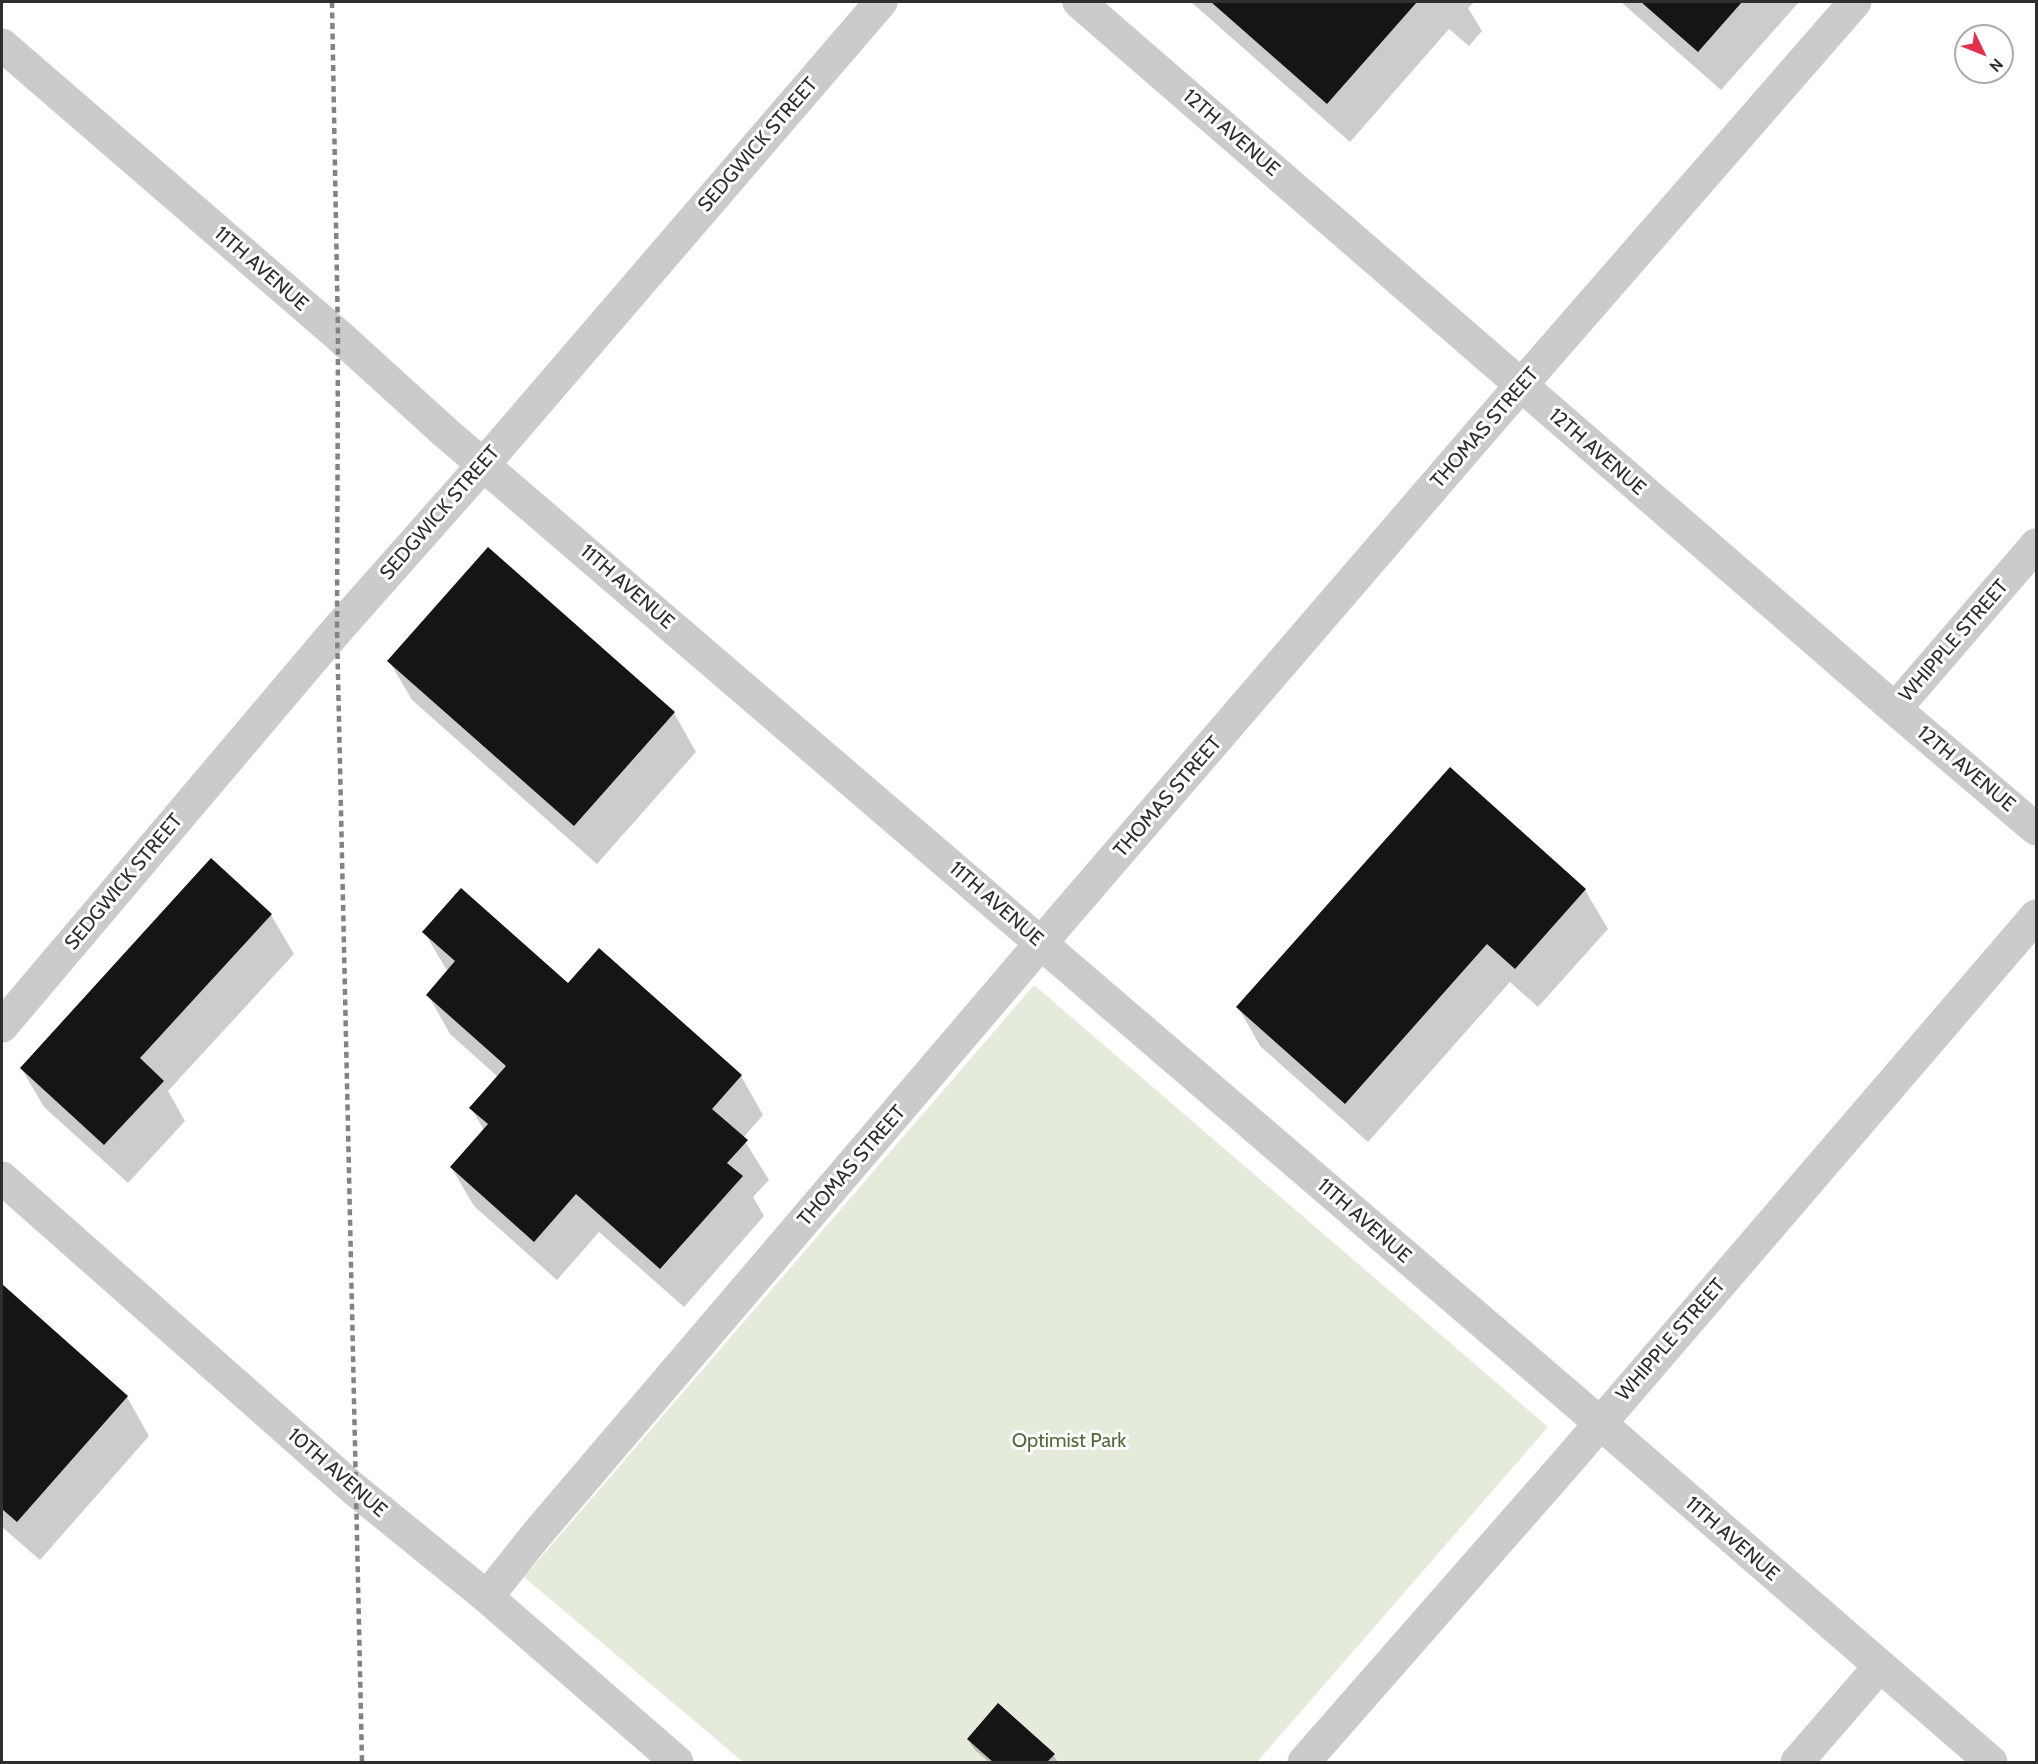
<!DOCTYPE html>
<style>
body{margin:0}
#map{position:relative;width:2038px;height:1764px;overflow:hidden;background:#fff;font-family:Cabin,sans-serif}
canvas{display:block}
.frame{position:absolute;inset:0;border:3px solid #2e2e2e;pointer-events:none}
.north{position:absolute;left:1954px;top:24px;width:60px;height:60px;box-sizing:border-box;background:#fff;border:2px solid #ababab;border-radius:50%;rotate:133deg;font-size:16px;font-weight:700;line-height:24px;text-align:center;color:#2e2e2e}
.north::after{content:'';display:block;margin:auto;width:21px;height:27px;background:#e4304b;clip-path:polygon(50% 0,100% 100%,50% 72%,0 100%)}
</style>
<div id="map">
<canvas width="2038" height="1764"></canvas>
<div class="frame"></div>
<div class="north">N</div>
</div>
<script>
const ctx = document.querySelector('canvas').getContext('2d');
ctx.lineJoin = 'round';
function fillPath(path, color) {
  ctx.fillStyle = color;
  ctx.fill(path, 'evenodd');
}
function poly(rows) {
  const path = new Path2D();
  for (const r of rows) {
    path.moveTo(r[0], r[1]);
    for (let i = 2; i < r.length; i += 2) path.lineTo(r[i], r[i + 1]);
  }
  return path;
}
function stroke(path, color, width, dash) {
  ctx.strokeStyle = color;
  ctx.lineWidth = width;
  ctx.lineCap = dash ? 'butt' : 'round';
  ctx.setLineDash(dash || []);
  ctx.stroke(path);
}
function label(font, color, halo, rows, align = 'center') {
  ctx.font = font + ' Cabin,sans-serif';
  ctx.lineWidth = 6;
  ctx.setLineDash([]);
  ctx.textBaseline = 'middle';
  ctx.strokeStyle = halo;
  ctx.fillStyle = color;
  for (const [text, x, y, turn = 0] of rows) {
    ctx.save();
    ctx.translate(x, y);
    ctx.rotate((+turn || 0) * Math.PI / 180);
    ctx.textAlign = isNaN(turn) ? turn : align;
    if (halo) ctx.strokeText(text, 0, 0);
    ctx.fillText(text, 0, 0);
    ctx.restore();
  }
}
fillPath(poly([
 [1034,985,1548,1427,1257,1762,743,1762,524,1577]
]), '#e5ebdb');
fillPath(poly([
 [1191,2,1474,2,1468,8,1482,31,1469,46,1449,29,1350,142],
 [1621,2,1799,2,1721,90],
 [389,661,674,713,696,752,597,864,412,700],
 [211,860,271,915,294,954,168,1091,185,1121,128,1183,44,1107,21,1068],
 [1585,890,1608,929,1538,1007,1510,982,1368,1142,1260,1046,1238,1007],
 [424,932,568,985,741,1076,763,1115,743,1138,769,1180,753,1197,764,1216,684,1307,599,1232,557,1280,474,1206,451,1167,484,1130,471,1108,498,1077,450,1034,428,995,448,972],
 [2,1286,127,1397,149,1436,40,1560,2,1527],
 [968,1739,1053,1755,1058,1762,989,1762,974,1749]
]), '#0003');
fillPath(poly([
 [1211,2,1417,2,1327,104],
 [1641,2,1742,2,1698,52],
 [488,547,675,712,574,826,387,661],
 [1450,767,1586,889,1515,969,1487,944,1345,1104,1236,1007],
 [211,858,272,914,140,1058,164,1081,104,1145,20,1068],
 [461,888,568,983,599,948,742,1075,712,1109,748,1140,727,1163,743,1176,660,1269,576,1194,534,1242,450,1167,488,1124,469,1108,506,1066,426,995,455,961,422,932],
 [2,1284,128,1396,17,1522,2,1509],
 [998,1703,1055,1754,1047,1762,993,1762,967,1739]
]), '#151515');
stroke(poly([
 [1079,2,1895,709,2036,829],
 [2,45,338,335,446,433,1600,1423,1991,1762],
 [1895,709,2036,545],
 [2,1026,337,630,484,464,881,2],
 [2,1178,354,1489,487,1597,677,1762],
 [487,1597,537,1534,1041,943,1490,421,1855,2],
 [1304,1762,1568,1461,2036,916],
 [1797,1762,1880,1666]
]), '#cbcbcb', 33);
stroke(poly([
 [332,2,338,335,337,630,362,1762]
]), '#838383', 4.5, [6, 4.5]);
label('20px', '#2e2e2e', '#fff', [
 ["12TH AVENUE",1231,133,41],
 ["SEDGWICK STREET",758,145,-49],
 ["11TH AVENUE",261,269,41],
 ["THOMAS STREET",1485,428,-49],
 ["12TH AVENUE",1597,452,41],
 ["SEDGWICK STREET",440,513,-49],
 ["11TH AVENUE",627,587,41],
 ["WHIPPLE STREET",1954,641,-49],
 ["12TH AVENUE",1966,769,40],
 ["THOMAS STREET",1168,797,-49],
 ["SEDGWICK STREET",124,882,-50],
 ["11TH AVENUE",996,904,41],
 ["THOMAS STREET",852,1166,-49],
 ["11TH AVENUE",1364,1221,41],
 ["WHIPPLE STREET",1671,1340,-49],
 ["10TH AVENUE",337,1473,41],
 ["11TH AVENUE",1732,1539,41]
]);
label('20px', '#54693b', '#fff', [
 ["Optimist Park",1069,1441]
]);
</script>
